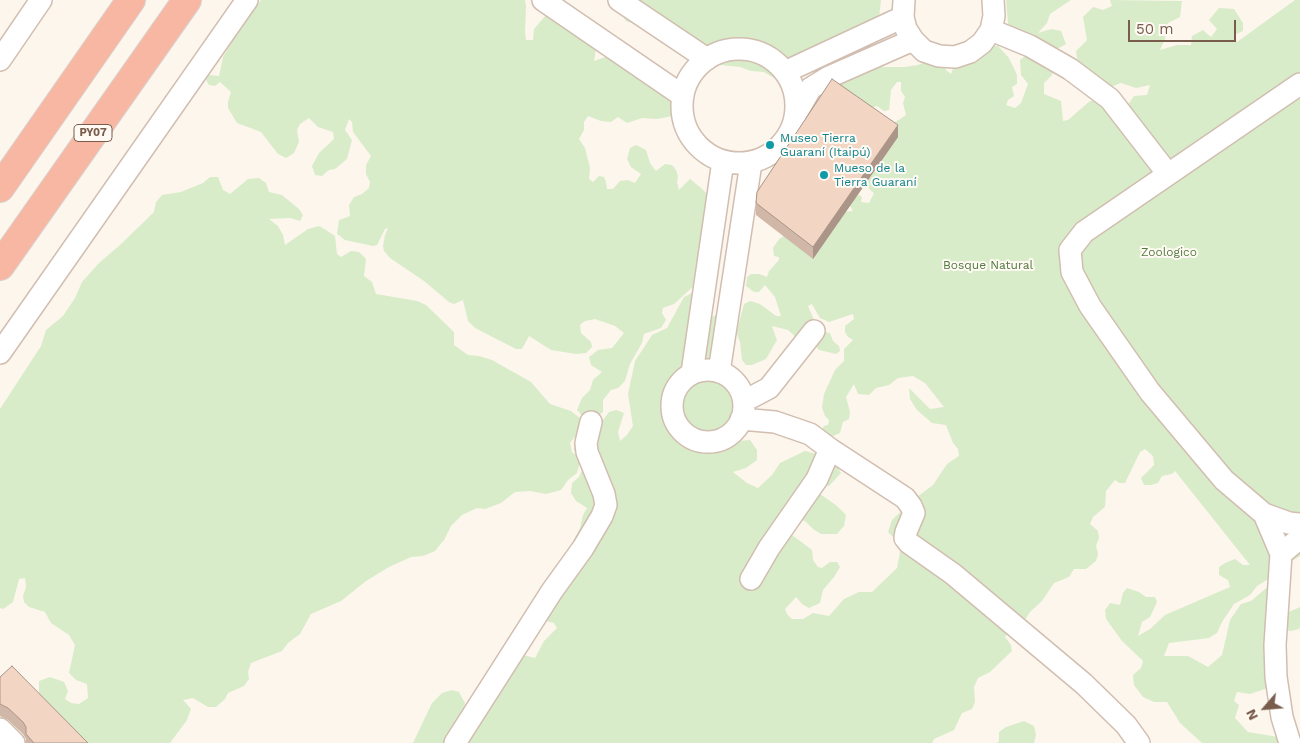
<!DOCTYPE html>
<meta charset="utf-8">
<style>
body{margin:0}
#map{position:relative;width:1300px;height:743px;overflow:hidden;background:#fdf6ec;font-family:"Work Sans",sans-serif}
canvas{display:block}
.north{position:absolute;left:1240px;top:683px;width:50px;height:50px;-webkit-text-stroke:4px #fffaf3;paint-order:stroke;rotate:243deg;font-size:14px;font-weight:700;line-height:20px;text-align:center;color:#7a5c4d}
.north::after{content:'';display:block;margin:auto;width:18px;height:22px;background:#7a5c4d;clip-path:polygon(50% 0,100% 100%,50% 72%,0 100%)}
.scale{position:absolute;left:1128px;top:20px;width:108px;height:22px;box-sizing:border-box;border:2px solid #7a5c4d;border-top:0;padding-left:6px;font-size:15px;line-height:18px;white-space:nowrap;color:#7a5c4d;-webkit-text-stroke:4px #fffaf3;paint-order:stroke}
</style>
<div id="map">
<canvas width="1300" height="743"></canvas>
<div class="north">N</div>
<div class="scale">50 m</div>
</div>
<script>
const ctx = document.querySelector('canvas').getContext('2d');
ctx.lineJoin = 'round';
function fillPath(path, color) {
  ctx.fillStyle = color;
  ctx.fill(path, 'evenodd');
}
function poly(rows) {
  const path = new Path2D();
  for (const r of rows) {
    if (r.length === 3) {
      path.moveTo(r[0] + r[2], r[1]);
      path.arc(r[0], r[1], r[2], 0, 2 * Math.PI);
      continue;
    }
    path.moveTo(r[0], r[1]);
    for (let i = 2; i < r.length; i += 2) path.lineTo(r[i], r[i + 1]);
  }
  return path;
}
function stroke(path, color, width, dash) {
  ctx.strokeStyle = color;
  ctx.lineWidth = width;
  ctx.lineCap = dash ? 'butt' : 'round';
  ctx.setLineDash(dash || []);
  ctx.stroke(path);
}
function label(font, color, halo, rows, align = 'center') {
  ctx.font = font + ' "Work Sans",sans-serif';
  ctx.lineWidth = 4;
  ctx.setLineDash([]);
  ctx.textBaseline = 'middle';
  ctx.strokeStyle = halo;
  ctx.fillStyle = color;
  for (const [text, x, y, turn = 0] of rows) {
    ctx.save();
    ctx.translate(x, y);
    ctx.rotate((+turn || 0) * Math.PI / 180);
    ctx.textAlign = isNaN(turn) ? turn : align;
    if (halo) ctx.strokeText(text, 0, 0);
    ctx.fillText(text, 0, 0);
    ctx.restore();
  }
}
fillPath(poly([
 [261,0,525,0,526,6,525,32,526,40,533,40,534,29,546,15,597,43,594,61,608,56,678,103,677,110,673,116,657,119,642,118,627,123,618,117,611,122,601,121,588,116,584,122,584,130,579,139,585,148,590,168,589,179,593,182,599,176,604,177,606,182,607,189,613,189,620,181,628,180,635,183,641,174,631,167,627,159,630,148,636,145,646,150,650,163,656,171,665,164,672,165,676,170,678,176,677,182,679,190,690,179,701,188,722,208,696,284,674,304,663,308,662,313,666,320,661,328,644,334,642,343,630,364,625,381,618,388,611,390,603,400,603,412,593,419,584,418,577,410,582,398,590,390,593,380,602,372,591,365,589,357,598,350,612,348,624,333,615,326,595,319,585,321,580,325,581,333,591,342,592,347,586,353,576,354,551,350,529,336,522,349,516,349,475,328,468,321,463,300,454,304,449,302,424,281,390,258,384,251,383,246,385,235,388,228,385,229,377,245,373,246,345,240,337,234,339,220,350,216,349,205,354,197,362,194,369,188,370,182,366,174,366,165,371,156,353,132,352,122,349,119,345,130,352,140,347,159,335,169,329,170,322,176,315,175,312,166,319,153,334,139,333,132,318,127,309,118,300,124,297,130,299,142,294,153,286,158,278,154,261,132,237,123,228,108,228,102,231,92,220,82,215,86,209,85,206,80,209,75,219,76,223,57,245,20],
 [619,0,881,0,879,18,779,81,764,72,751,71,740,67,712,64,640,26,626,21,617,8],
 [1006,0,1071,0,1050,14,1047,23,1038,33,1051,29,1061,31,1066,44,1057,49,1046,48,1041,40,1030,41,1014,33,1008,23],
 [1110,0,1182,1,1180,17,1168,23,1165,39,1160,50,1177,45,1191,45,1192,36,1203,30,1211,37,1217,29,1209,20,1219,8,1234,9,1243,23,1243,31,1234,35,1237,42,1295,0,1300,0,1300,556,1270,575,1270,578,1257,586,1250,595,1234,604,1222,622,1217,633,1209,638,1169,643,1164,656,1188,656,1208,667,1222,655,1230,620,1241,604,1251,601,1270,585,1284,618,1289,612,1300,607,1300,627,1299,629,1291,631,1285,630,1273,679,1265,689,1250,694,1237,692,1234,701,1239,705,1235,718,1248,732,1278,737,1279,743,1202,743,1180,723,1167,702,1154,702,1143,697,1134,685,1133,675,1141,668,1143,661,1122,641,1106,619,1105,610,1110,603,1120,605,1123,593,1127,588,1139,592,1146,597,1155,597,1157,602,1150,617,1142,622,1138,636,1150,629,1165,615,1230,587,1228,580,1219,575,1219,567,1225,563,1235,559,1243,565,1250,565,1175,471,1172,474,1162,476,1158,483,1151,485,1144,485,1141,478,1154,465,1153,456,1145,449,1140,452,1125,483,1119,483,1115,480,1106,491,1105,507,1093,517,1090,524,1098,531,1099,538,1096,546,1098,554,1096,561,1086,569,1074,569,1069,577,1054,583,1042,601,1030,612,1023,623,1010,630,1005,637,1011,645,1012,651,990,672,978,678,974,687,975,702,972,709,962,713,954,730,934,739,932,743,467,743,479,721,489,710,515,653,535,658,544,641,557,628,554,623,546,621,539,613,541,595,548,576,568,551,580,528,583,515,587,508,576,501,571,493,572,483,579,477,584,466,584,459,574,451,574,444,578,437,592,423,603,420,609,412,616,410,624,413,618,432,620,441,627,435,633,426,628,394,635,361,652,335,667,328,684,297,692,293,701,294,710,323,711,318,716,315,723,323,715,371,730,378,747,404,748,412,742,423,726,428,718,434,730,442,750,440,757,450,757,460,746,468,733,472,747,483,758,488,772,475,780,463,805,451,832,458,841,473,829,486,817,484,812,488,837,506,846,515,844,526,837,534,821,534,813,529,805,521,800,520,793,525,792,535,812,550,813,560,818,567,822,568,830,562,837,562,840,567,834,577,823,590,820,603,809,608,802,604,796,597,785,609,787,614,792,619,803,619,813,613,829,616,844,599,859,592,872,592,897,568,901,547,900,537,893,537,888,532,892,520,913,500,933,485,947,464,959,456,958,449,953,443,946,425,932,423,917,410,910,399,909,388,930,409,944,407,925,383,913,376,898,378,889,385,876,388,869,395,858,394,854,384,846,397,850,412,849,419,843,422,840,433,833,436,827,435,822,430,824,426,828,425,829,420,825,416,822,408,824,394,835,370,844,361,844,349,853,340,848,337,845,332,845,326,854,319,853,314,829,322,820,318,812,304,808,306,814,320,819,325,821,331,830,333,833,341,839,346,840,351,836,354,819,350,815,345,800,341,788,330,772,326,777,340,766,359,752,365,746,365,742,360,740,342,737,334,738,326,744,304,750,301,760,304,776,316,781,316,775,297,765,285,759,292,754,292,746,286,747,277,751,274,759,274,767,277,769,271,779,260,779,257,774,256,773,248,779,239,787,234,842,212,853,211,849,204,854,196,860,195,862,198,861,202,869,203,874,193,870,190,867,185,867,167,891,125,906,115,903,103,905,97,901,91,901,82,897,82,891,90,889,110,884,111,877,106,871,108,840,88,841,84,844,79,868,72,877,67,904,67,918,65,928,61,943,65,946,70,951,74,954,66,988,46,998,46,1009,58,1017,75,1017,84,1012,87,1014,96,1008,100,1006,105,1015,108,1021,103,1028,84,1021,75,1020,60,1029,53,1054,68,1052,75,1044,83,1044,94,1061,101,1063,121,1068,120,1090,101,1101,100,1127,106,1134,96,1147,95,1150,85,1136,88,1121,83,1103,90,1078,65,1076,51,1087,40,1083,17,1093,7,1103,10,1112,6],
 [210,177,218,177,223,190,230,194,248,179,259,178,266,183,269,192,282,195,299,209,303,215,300,221,290,218,269,219,278,226,283,235,285,245,308,229,319,226,326,230,335,236,337,254,341,257,351,251,359,252,366,259,364,276,372,282,376,294,417,301,426,305,454,332,454,345,468,355,479,356,492,360,531,382,550,404,571,411,586,423,570,443,572,452,581,459,577,473,568,480,561,490,546,494,530,491,515,492,501,503,485,509,477,508,462,515,451,526,444,540,435,551,423,556,411,557,389,567,366,581,341,601,311,614,300,634,288,643,282,651,251,663,248,672,249,679,244,686,228,693,225,699,216,707,208,707,193,698,183,700,191,709,187,720,170,743,85,743,42,703,39,693,39,681,50,677,64,682,68,691,65,699,71,703,79,704,88,698,87,684,76,680,69,673,75,645,69,635,51,623,45,612,29,607,24,602,23,596,26,587,25,578,19,579,13,602,3,609,0,608,0,409,41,346,46,330,63,316,75,298,82,282,99,263,120,245,154,212,156,202,162,195,181,192,203,183],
 [452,690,459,692,465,703,462,722,452,743,413,743,432,703,442,693],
 [1024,721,1034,726,1036,735,1034,743,997,743,999,741,999,732,1006,727]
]), '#d8ecc9');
const minor = poly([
 [543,0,683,96],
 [619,0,707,59],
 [904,0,903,17,906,29,913,40,924,51,939,56,955,57,970,52,982,43,991,30,994,16,993,0],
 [991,30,1030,46,1070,69,1110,99,1168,174],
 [739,106,57],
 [0,60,41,0],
 [785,72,903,17],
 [1300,84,1084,232,1070,250,1072,272,1090,306,1150,392,1224,480,1264,514,1289,523,1300,524],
 [797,112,811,88,829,77,913,40],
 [0,353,247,0],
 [708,406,36],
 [719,372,751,163],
 [692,373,723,161],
 [743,397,752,397,769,388,814,331],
 [741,419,775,422,810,434,830,449,817,479,769,548,751,579],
 [830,449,905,498,911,506,914,513,906,532,905,538,909,543,953,574,1084,684,1126,725,1139,743],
 [1264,514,1281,554,1275,645,1276,677,1282,717,1290,743],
 [1281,554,1300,538],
 [0,729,14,743],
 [455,743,552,591,583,548,602,516,606,505,604,494,587,452,586,443,591,422]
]);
const highway = poly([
 [0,188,131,0],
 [0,266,187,0]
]);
stroke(minor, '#d1beb0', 24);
stroke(highway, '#dad1cd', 30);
stroke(minor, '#fff', 21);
stroke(highway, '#f7b7a3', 28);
fillPath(poly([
 [898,137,813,259,756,215,756,203],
 [0,677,88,743,26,743,26,739,23,734,8,720,0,716]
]), '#d1b7a8');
fillPath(poly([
 [898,125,898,137,813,259,813,247]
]), '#aa9588');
const building = poly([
 [832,79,898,125,813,247,756,203,757,192,832,79],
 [12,666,88,743,34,743,26,734,26,727,23,722,8,708,0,704,0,677,12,666]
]);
fillPath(building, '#f3d5c3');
stroke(building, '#aa9588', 1);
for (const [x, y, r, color] of [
 [770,145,5,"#0f9aa8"],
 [824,175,5,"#0f9aa8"]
]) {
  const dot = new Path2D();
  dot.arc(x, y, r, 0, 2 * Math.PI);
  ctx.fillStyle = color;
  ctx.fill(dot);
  stroke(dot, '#fffaf3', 2);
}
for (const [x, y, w] of [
 [93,133,38]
]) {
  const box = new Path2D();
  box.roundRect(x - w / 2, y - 8.5, w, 17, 4);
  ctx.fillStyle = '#fffaf3';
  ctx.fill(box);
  stroke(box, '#7a5c4d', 1);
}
label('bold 11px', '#7a5c4d', null, [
 ["PY07",93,133]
]);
label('12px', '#0d838f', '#fffaf3', [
 ["Museo Tierra",780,138],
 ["Guaraní (Itaipú)",780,152],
 ["Mueso de la",834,168],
 ["Tierra Guaraní",834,182]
], 'left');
label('12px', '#537a41', '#fffaf3', [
 ["Zoologico",1169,252],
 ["Bosque Natural",988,265]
]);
</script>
